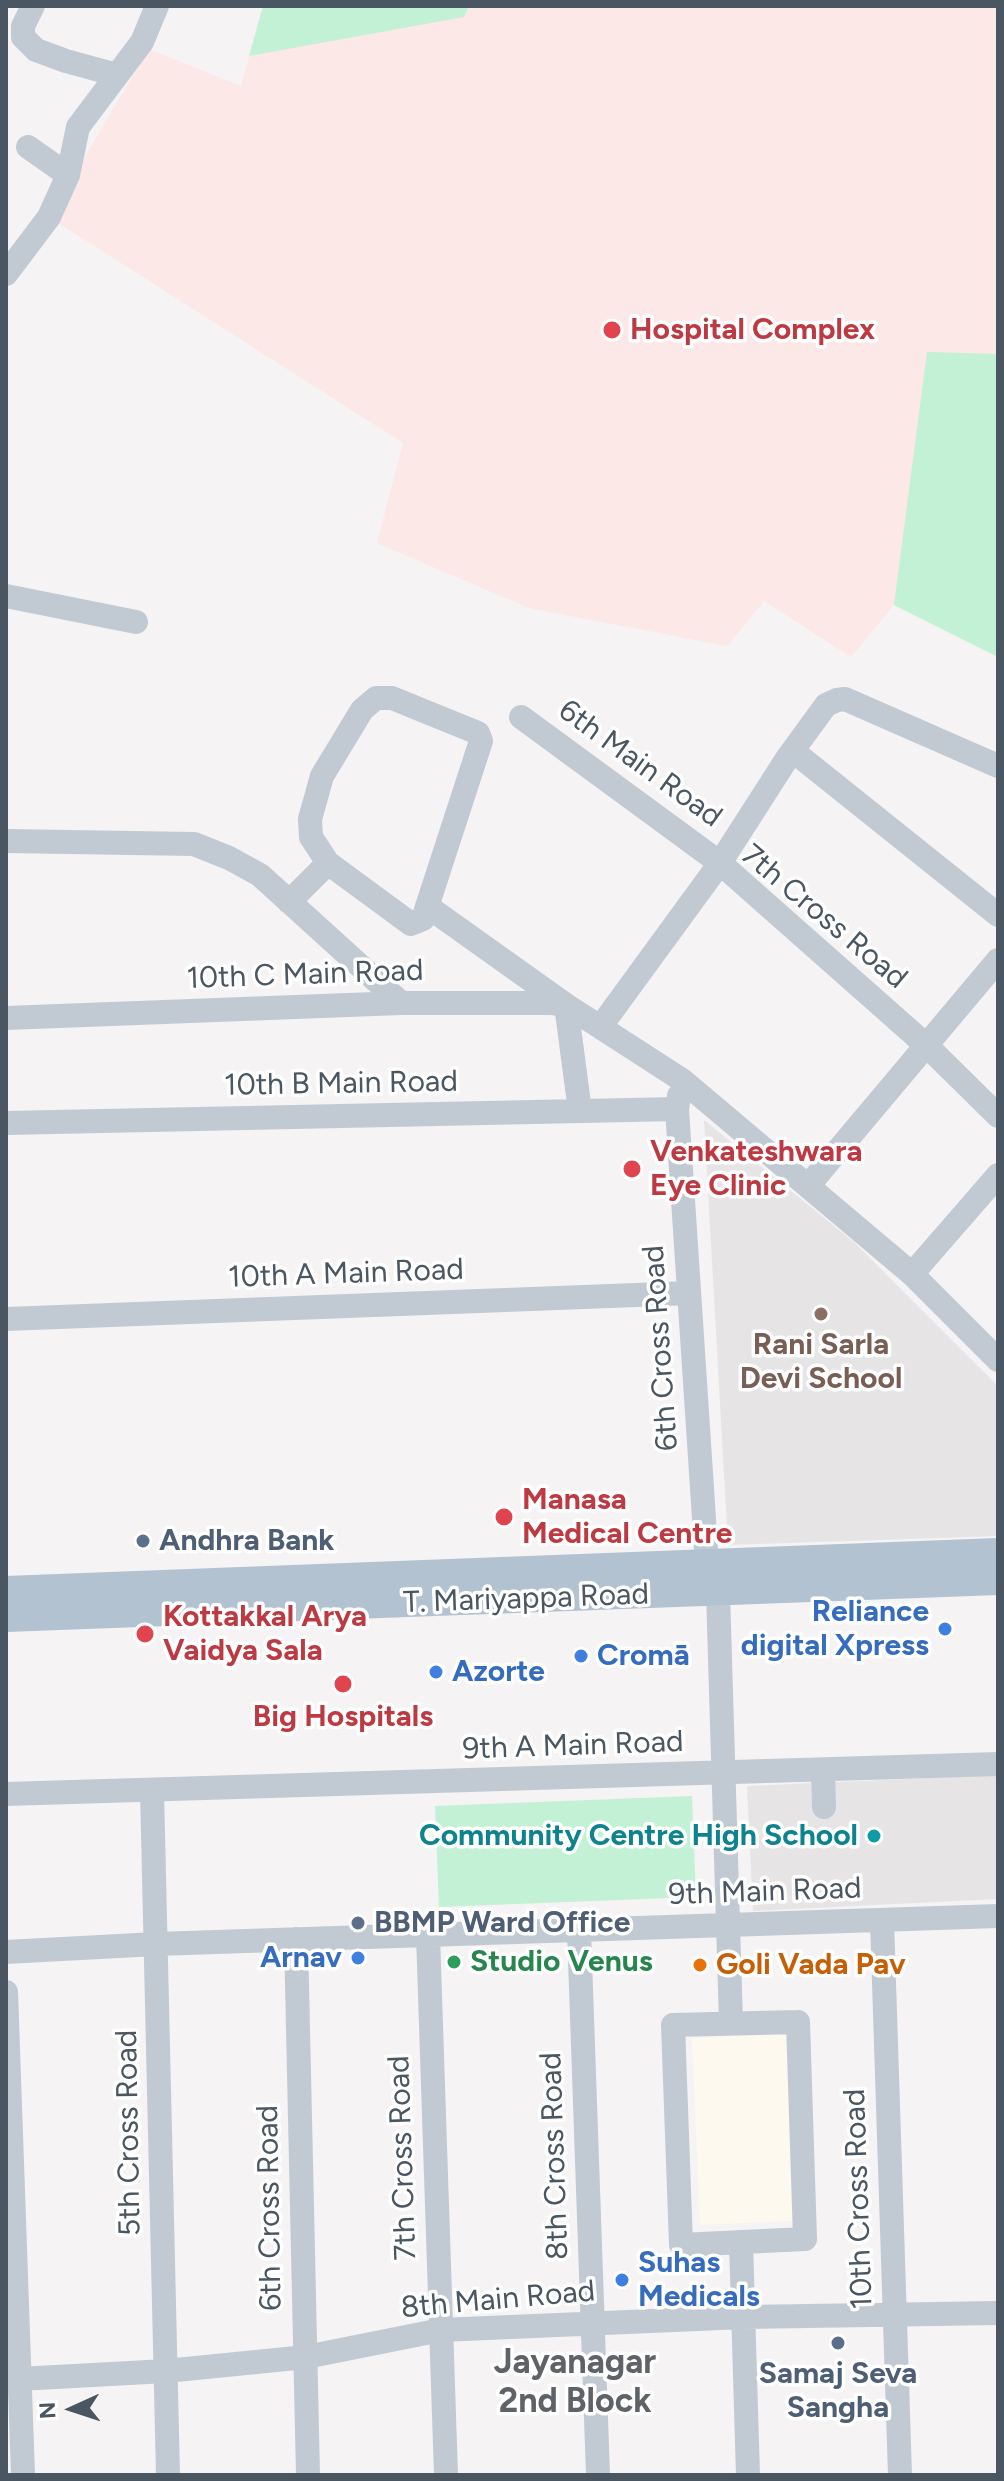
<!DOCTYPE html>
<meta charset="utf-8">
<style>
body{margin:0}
#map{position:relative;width:1004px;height:2481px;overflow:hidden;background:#f5f3f3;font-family:Figtree,sans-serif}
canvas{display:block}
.frame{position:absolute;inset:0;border:8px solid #4a5661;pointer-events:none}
.north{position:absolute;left:32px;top:2369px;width:80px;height:80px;-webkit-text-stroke:6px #fff;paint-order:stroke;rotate:267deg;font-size:22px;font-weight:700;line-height:32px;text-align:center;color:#4a5661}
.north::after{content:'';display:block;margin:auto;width:28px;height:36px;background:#4a5661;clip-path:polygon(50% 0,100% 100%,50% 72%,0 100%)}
</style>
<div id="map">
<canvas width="1004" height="2481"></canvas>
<div class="frame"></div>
<div class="north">N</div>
</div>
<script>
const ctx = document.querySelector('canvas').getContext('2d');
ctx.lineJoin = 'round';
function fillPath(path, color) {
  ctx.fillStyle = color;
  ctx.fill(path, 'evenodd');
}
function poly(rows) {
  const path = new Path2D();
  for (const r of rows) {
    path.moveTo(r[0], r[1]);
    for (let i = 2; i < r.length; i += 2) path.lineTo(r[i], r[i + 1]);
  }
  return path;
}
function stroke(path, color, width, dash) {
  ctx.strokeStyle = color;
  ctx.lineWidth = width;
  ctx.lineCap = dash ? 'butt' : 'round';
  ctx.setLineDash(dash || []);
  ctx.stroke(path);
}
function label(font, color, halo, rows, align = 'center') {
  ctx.font = font + ' Figtree,sans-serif';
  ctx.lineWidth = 7;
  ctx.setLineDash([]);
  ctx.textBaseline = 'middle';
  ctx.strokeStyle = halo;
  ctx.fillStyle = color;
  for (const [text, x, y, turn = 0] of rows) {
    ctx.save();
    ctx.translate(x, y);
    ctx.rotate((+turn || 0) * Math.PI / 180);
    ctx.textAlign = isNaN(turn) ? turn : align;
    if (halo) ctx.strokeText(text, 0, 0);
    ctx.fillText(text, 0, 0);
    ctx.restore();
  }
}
fillPath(poly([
 [786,2034,793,2221,700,2225,692,2038]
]), '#fdf9ef');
fillPath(poly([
 [704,1120,855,1243,998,1386,998,1536,728,1545],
 [998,1775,998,1899,753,1911,747,1786]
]), '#e6e4e5');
fillPath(poly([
 [263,6,998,6,998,657,894,605,851,657,764,601,727,646,529,608,377,543,403,443,49,217,149,49,241,86]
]), '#fce8e6');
fillPath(poly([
 [263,6,469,6,464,17,249,56],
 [927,352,998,354,998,657,894,605],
 [692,1796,696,1897,439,1907,435,1806]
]), '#c3f1d5');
stroke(poly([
 [33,6,23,26,23,37,36,50,66,61,117,75],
 [28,147,68,175],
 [6,274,49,217,68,175,78,127,142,42,157,6],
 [6,596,136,622],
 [521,717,720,863,788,757,826,705,837,700,845,699,998,766],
 [793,751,998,915],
 [6,841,194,844,229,858,260,875,401,1003],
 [289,902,328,863,411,924,423,919,481,741,478,733,392,698,376,698,362,710,322,776,310,819,311,837,328,863],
 [427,906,566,1005,580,1111],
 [6,1018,401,1003,552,1003,566,1005,682,1080,912,1274,998,1360],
 [601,1026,720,863,927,1046,998,1116],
 [679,1096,677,1109,707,1564],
 [6,1123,677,1109],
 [808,1186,998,960],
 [912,1274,998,1175],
 [6,1319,689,1293],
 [718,1592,731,2023],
 [823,1770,824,1807],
 [152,1790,168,2475],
 [6,1794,998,1764],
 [882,1921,900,2475],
 [579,1931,598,2475],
 [428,1935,446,2475],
 [296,1939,308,2475],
 [6,1952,156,1944,998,1916],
 [6,1992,23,2475],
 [798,2022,805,2239,681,2245,673,2025,798,2022],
 [741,2242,748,2475],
 [6,2377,19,2379,166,2371,306,2357,441,2330,744,2317,998,2313]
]), '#c1cad2', 24);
stroke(poly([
 [6,1591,998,1553],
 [6,1617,998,1580]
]), '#b3c2d1', 30);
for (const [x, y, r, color] of [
 [612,330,10,"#e0444e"],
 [632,1169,10,"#e0444e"],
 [821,1314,8,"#8d6e63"],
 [504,1517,10,"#e0444e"],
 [143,1541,8,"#5c6f8a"],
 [945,1629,8,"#3f7fe0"],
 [145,1634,10,"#e0444e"],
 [581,1656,8,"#3f7fe0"],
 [436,1672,8,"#3f7fe0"],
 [343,1684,10,"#e0444e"],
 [874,1836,8,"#0f9aa8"],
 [358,1923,8,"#5c6f8a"],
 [358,1958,8,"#3f7fe0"],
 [454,1962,8,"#2e9e5b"],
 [700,1965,8,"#e8710a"],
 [622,2280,8,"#3f7fe0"],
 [838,2343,8,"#5c6f8a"]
]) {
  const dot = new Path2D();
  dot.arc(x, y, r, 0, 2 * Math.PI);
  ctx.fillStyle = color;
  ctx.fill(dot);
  stroke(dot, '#fff', 3);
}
label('bold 30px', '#be3a42', '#fff', [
 ["Hospital Complex",630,330],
 ["Venkateshwara",650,1152],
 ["Eye Clinic",650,1186],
 ["Manasa",522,1500],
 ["Medical Centre",522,1534],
 ["Kottakkal Arya",163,1617],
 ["Vaidya Sala",163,1651],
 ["Big Hospitals",343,1717,"center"]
], 'left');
label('30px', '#4a5661', '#fff', [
 ["6th Main Road",640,764,36],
 ["7th Cross Road",824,917,40],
 ["10th C Main Road",305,975,-2],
 ["10th B Main Road",341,1084,-1],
 ["10th A Main Road",346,1274,-2],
 ["6th Cross Road",661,1348,-94],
 ["T. Mariyappa Road",526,1599,-2],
 ["9th A Main Road",573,1746,-2],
 ["9th Main Road",765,1892,-2],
 ["5th Cross Road",129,2133,-91],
 ["8th Cross Road",555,2156,-92],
 ["7th Cross Road",403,2158,-92],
 ["10th Cross Road",859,2199,-92],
 ["6th Cross Road",270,2208,-91],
 ["8th Main Road",498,2300,-5]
]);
label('bold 30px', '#785e54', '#fff', [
 ["Rani Sarla",821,1345],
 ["Devi School",821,1379]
]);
label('bold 30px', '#4e5e75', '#fff', [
 ["Andhra Bank",159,1541],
 ["BBMP Ward Office",374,1923],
 ["Samaj Seva",838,2374,"center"],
 ["Sangha",838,2408,"center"]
], 'left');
label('bold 30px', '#366cbe', '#fff', [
 ["Reliance",929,1612,"right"],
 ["digital Xpress",929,1646,"right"],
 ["Cromā",597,1656],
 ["Azorte",452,1672],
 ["Arnav",342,1958,"right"],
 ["Suhas",638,2263],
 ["Medicals",638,2297]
], 'left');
label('bold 30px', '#0d838f', '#fff', [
 ["Community Centre High School",858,1836]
], 'right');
label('bold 30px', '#27864d', '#fff', [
 ["Studio Venus",470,1962]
], 'left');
label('bold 30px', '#c56008', '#fff', [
 ["Goli Vada Pav",716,1965]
], 'left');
label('bold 34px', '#5f6368', '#fff', [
 ["Jayanagar",575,2363],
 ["2nd Block",575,2402]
]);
</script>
